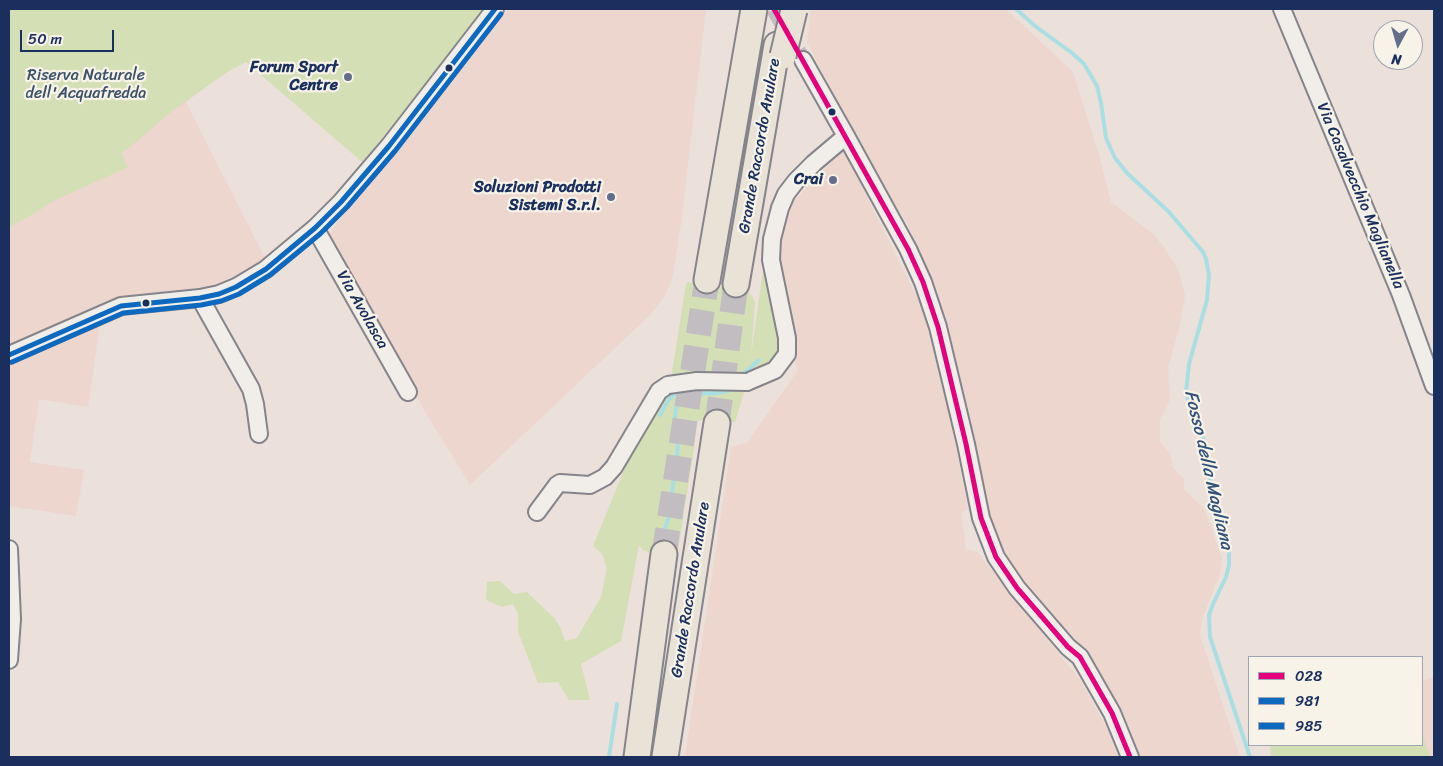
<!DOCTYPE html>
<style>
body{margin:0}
#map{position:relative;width:1443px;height:766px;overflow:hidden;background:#ebe0da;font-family:Sriracha,sans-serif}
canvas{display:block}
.frame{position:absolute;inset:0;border:10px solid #1b2f5e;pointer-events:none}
.legend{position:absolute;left:1248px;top:656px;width:175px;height:90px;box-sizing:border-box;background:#f7f3e8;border:1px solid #9fa5b1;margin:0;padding:6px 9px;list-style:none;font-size:15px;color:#1b2f5e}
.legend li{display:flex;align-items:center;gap:10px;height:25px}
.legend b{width:25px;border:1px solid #9fa5b1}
.north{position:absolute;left:1373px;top:20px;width:50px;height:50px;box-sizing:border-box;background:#f7f3e8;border:1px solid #9fa5b1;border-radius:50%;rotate:186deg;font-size:14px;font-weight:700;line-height:20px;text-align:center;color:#1b2f5e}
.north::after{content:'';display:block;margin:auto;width:18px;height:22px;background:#646d89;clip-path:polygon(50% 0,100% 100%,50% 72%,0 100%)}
.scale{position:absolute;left:20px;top:30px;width:94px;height:22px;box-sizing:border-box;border:2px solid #1b2f5e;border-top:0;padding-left:6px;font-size:15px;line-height:18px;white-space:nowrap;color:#1b2f5e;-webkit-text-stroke:4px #f7f3e8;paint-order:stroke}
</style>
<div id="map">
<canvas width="1443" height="766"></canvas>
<div class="frame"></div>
<ul class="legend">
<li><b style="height:6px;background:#e5007d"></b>028</li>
<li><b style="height:6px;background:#0c69bf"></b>981</li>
<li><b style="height:6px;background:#0c69bf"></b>985</li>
</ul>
<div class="north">N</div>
<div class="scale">50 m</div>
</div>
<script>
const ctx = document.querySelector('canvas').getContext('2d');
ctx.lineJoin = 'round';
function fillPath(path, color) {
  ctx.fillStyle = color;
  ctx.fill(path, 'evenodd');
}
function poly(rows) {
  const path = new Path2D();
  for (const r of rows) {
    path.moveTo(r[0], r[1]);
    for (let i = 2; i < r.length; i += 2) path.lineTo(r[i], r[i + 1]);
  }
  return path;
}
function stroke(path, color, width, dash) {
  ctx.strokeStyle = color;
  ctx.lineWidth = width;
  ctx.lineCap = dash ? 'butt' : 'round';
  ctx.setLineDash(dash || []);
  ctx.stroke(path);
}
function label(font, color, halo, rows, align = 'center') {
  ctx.font = font + ' Sriracha,sans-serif';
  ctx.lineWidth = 4.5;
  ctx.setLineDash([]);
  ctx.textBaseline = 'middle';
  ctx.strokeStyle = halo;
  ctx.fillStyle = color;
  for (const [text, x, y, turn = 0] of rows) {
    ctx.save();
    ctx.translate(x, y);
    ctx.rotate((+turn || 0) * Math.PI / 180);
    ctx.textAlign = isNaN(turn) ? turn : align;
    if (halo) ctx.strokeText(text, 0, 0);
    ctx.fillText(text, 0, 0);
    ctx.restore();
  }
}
fillPath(poly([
 [508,9,706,9,681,224,672,280,663,299,649,316,470,485,427,415,328,236,345,211],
 [811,9,1006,9,1073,72,1100,158,1111,202,1152,233,1163,246,1178,269,1185,295,1179,329,1168,367,1170,400,1160,419,1160,442,1170,453,1173,468,1184,479,1184,489,1205,510,1222,558,1220,574,1202,619,1200,635,1240,757,1140,757,1124,716,1081,650,1017,573,1000,545,990,518,976,464,945,318,935,286,907,223,850,132,829,85,807,42],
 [206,87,186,102,266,260,206,292,111,303,30,335,9,345,9,126],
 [843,149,932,327,968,509,961,512,966,549,977,552,1081,681,1109,732,1119,757,685,757,731,447,747,443,798,370,792,353,779,268,780,233,793,202],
 [100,323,88,407,39,399,30,462,84,470,76,516,9,506,9,362],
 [1434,676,1434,757,1430,757,1422,733,1422,682]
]), '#edd6ce');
fillPath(poly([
 [9,9,484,9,413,101,362,162,246,62,226,73,172,111,130,147,121,153,128,167,51,202,40,210,9,227],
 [766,248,777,318,774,320,776,324,778,323,781,356,756,375,671,379,686,284,688,282,746,291,752,296,755,302,751,356],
 [680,388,745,389,735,422,705,418,697,422,695,442,678,551,675,555,650,553,643,550,639,545,621,641,581,664,590,700,569,700,558,682,538,683,518,632,518,614,513,604,502,607,486,600,487,582,500,581,514,594,527,592,555,619,561,629,565,641,577,638,601,597,607,568,602,554,593,546,631,453,661,397],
 [1422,733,1430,757,1271,757,1271,756,1270,745,1422,745]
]), '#d4dfb5');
stroke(poly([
 [1016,9,1035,26,1072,53,1084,64,1097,86,1101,103,1106,138,1115,158,1127,173,1168,211,1203,252,1206,259,1209,275,1207,300,1189,364,1186,393,1204,441,1211,484,1229,552,1229,565,1226,577,1213,604,1209,615,1210,637,1250,757],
 [741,376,759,360],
 [660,415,669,399,675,394,718,393,731,390],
 [660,539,664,531,668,520,676,464,678,446,675,417,678,394],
 [609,757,617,704]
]), '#a9dfe2', 4);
stroke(poly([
 [774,9,803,60]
]), '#c1bdc1', 16, [16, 8]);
stroke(poly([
 [717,423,736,284],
 [664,554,707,280]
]), '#c1bdc1', 25, [25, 12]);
const minor = poly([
 [1282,9,1401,295,1434,386],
 [803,60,846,136,908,249,923,282,938,327,966,444,981,518,996,557,1017,588,1068,647,1080,657,1112,713,1130,757],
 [315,228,408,392],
 [200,298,251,389,255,404,259,434],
 [9,355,121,306,200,298,219,294,236,287,266,269,315,228,341,202,389,146,495,9],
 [747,382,775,370,787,354,787,338,771,260,772,239,780,208,786,194,796,181,814,163,846,136],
 [537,512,557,485,560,483,590,485,605,477,614,467,659,391,668,385],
 [9,549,12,619,9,660]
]);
const highway = poly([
 [707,280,754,9],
 [736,284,777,45],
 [637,757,664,554],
 [665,757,717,423]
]);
stroke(minor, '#85848a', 20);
stroke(highway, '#85848a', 29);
stroke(minor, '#f1eeea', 16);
stroke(highway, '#e9e3d7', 25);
const minorBridge = poly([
 [668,385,697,381,747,382]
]);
const highwayBridge = poly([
 [783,56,794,10]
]);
stroke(minorBridge, '#85848a', 20, []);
stroke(highwayBridge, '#85848a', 29, []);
stroke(minorBridge, '#f1eeea', 16);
stroke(highwayBridge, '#e9e3d7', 25);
stroke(poly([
 [774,9,908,249,923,282,938,327,966,444,981,518,996,557,1017,588,1068,647,1080,657,1112,713,1130,757]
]), '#e5007d', 5);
stroke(poly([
 [9,355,121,306,200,298,219,294,236,287,266,269,315,228,341,202,389,146,495,9]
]), '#0c69bf', 5);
stroke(poly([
 [12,362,123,313,201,305,221,301,239,294,270,275,320,234,347,207,395,151,501,14]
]), '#0c69bf', 5);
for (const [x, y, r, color] of [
 [449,68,4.5,"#1b2f5e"],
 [348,77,5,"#646d89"],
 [832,112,4.5,"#1b2f5e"],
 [833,180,5,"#646d89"],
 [611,197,5,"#646d89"],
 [146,303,4.5,"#1b2f5e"]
]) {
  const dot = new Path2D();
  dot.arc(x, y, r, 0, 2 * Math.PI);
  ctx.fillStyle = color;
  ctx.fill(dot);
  stroke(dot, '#f7f3e8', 2);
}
label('bold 16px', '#1b2f5e', '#f7f3e8', [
 ["Forum Sport",338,68],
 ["Centre",338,86],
 ["Crai",823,180],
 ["Soluzioni Prodotti",601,188],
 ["Sistemi S.r.l.",601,206]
], 'right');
label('16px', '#3c5269', '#f7f3e8', [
 ["Riserva Naturale",86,76],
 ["dell'Acquafredda",86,94]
]);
label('16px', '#1b2f5e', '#f7f3e8', [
 ["Grande Raccordo Anulare",760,146,-80],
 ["Via Casalvecchio Maglianella",1360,196,67],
 ["Via Avolasca",362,310,60],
 ["Grande Raccordo Anulare",691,590,-81]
]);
label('italic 18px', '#325279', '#f7f3e8', [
 ["Fosso della Magliana",1208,470,77]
]);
</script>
